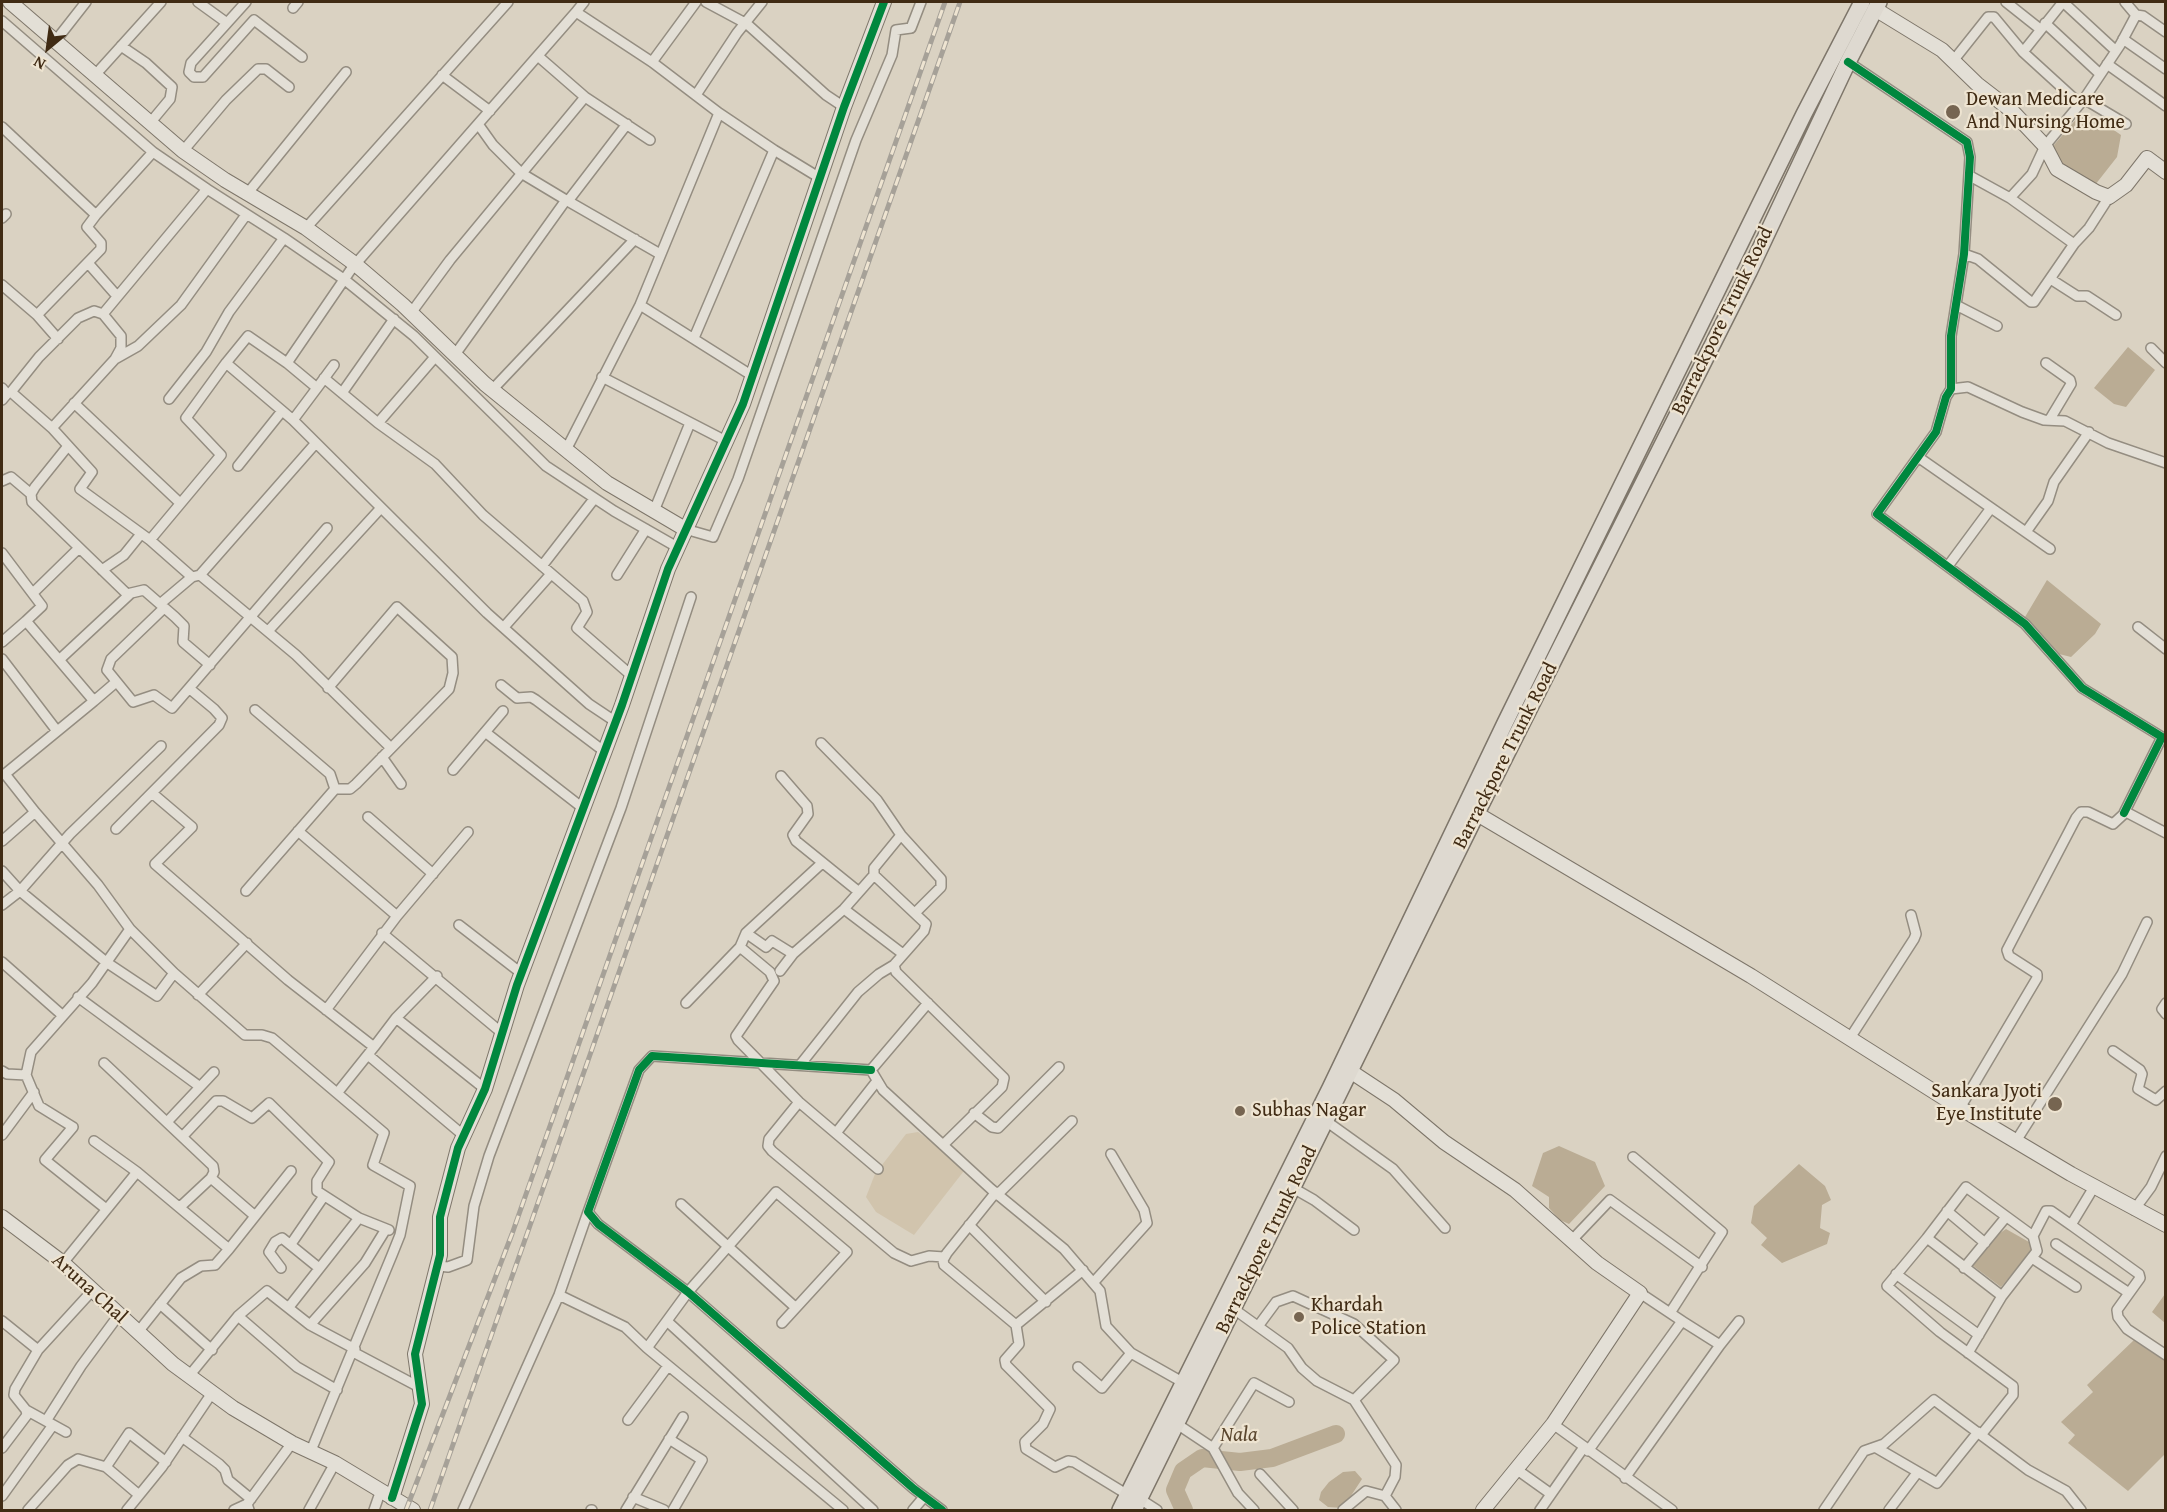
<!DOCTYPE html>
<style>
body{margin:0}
#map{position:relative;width:2167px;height:1512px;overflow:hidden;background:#dad2c2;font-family:"Gentium Book Plus",serif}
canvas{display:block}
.frame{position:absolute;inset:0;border:3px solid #402b14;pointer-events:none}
.north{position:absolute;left:18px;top:18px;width:60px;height:60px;-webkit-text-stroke:4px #eee4d1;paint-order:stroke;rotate:209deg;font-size:16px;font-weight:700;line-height:24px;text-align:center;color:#402b14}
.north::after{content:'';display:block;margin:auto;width:21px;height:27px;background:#402b14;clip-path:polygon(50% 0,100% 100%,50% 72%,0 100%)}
</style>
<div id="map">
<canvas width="2167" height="1512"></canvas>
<div class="frame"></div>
<div class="north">N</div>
</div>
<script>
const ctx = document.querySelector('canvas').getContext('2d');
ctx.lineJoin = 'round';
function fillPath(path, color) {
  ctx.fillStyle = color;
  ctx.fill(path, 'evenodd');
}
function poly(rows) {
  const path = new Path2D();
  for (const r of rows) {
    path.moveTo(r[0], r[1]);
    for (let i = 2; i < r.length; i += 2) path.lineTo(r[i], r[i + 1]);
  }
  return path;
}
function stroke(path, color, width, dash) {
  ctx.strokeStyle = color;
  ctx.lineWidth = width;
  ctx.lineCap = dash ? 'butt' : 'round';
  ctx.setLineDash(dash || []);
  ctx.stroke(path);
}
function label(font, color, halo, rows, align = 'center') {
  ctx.font = font + ' "Gentium Book Plus",serif';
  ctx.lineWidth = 4.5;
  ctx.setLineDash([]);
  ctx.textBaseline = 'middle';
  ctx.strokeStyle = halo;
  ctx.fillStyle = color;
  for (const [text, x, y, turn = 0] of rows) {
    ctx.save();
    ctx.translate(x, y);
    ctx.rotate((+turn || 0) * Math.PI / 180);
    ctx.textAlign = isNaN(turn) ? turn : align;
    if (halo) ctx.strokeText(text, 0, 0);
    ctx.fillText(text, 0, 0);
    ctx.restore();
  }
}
fillPath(poly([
 [918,1132,967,1167,914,1235,876,1212,866,1197,875,1174,906,1134]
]), '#d1c4ad');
fillPath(poly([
 [2078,117,2095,117,2121,135,2117,157,2095,185,2051,160,2054,145],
 [2128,347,2155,370,2126,407,2114,404,2094,388],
 [2047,580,2101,624,2095,634,2071,657,2059,654,2025,617],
 [1559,1146,1595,1162,1605,1186,1569,1224,1560,1220,1549,1208,1549,1197,1532,1186,1543,1153],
 [1799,1164,1825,1186,1831,1200,1822,1205,1820,1228,1830,1233,1827,1244,1782,1263,1761,1245,1767,1238,1751,1223,1754,1206],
 [2006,1229,2029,1242,2032,1251,2001,1287,1972,1265,1991,1239],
 [2165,1294,2165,1323,2152,1312],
 [2134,1340,2165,1360,2166,1453,2128,1491,2068,1443,2075,1435,2061,1422,2093,1392,2087,1385],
 [1355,1471,1362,1479,1343,1508,1328,1507,1319,1500,1321,1492,1329,1482,1343,1472]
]), '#baac94');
stroke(poly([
 [1184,1510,1175,1490,1183,1471,1202,1458,1240,1462,1272,1458,1336,1434]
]), '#baac94', 18);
const street = poly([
 [198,2,227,23],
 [246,2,191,63,189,72,194,77,203,77,254,20,302,57],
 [706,2,747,24,826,95,844,107],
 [2006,2,2040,29],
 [2063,2,2023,52,2080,104],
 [2063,2,2116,51],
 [293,8,298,2],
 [2136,15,2143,16,2166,32],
 [2,21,153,152,96,215,2,127],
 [2045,23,2100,74],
 [57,39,86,2],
 [2123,39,2166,69],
 [121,46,146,63,172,87,170,99,150,123],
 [539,57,585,97,650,140],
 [1953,61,1988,17,1994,17,2023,52],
 [652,62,696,2],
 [1848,62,1967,142,1970,157,1964,254,1951,336,1951,389,1946,397,1936,432,1877,514,2025,624,2082,688,2162,737,2124,813],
 [2107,64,2166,106],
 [96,74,161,2],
 [442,75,490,111],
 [696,95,737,33,762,2],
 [2084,99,2126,124],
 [774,150,820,178],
 [183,151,226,100,258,69,266,69,289,87],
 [1970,176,2010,198,2032,174,2045,146,2084,99,2120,45,2136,15,2125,2],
 [247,194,346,72],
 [566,200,660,254],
 [568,201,627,124],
 [2,218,6,214],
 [306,228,508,2],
 [284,238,345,280,414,336,546,466,614,511,677,547],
 [2074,244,2089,228,2109,197],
 [1964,254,1978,259,2031,302,2034,302,2074,244,2010,198],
 [88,263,117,296],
 [2052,280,2077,296,2087,296,2116,315],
 [2,285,37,315,58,339],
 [640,305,751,375],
 [1956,305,1997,326],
 [411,313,450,260,585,97],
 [37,315,101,249,101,243,87,227,96,215],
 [694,338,774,150,719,113],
 [2151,348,2166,363],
 [454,356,566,200,521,173,493,145,478,124],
 [115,359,138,346,181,305,246,215],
 [226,363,293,420,487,613,589,704,616,722],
 [287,363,317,388,334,365],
 [2046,363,2070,380,2071,384,2050,419],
 [602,377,726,441],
 [324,378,378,423,435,464,483,515,583,601,587,612,577,628,632,676],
 [2,388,7,394,2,400],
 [1951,389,1968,387,2022,412,2044,420,2065,421,2108,443,2166,463],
 [492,390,635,239],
 [11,392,39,357,78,318,94,311,103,314,207,189,153,152],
 [342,393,394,319],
 [7,394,11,392,52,428,92,472,80,489,150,540,192,577],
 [169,399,206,352,229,312,284,238,207,189],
 [74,403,180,503],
 [293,420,317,388],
 [378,423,435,357],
 [52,428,115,359,121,348,121,336,103,314],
 [68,446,35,487,31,494,32,502,127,594,144,590,175,617,184,626,183,642,210,665],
 [566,450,640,305,719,113,652,62,576,12,584,2],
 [1918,457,2050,549],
 [238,466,282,411],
 [2,481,11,477,31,494],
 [654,511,690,423],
 [685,529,713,537,738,479,856,140,892,55,896,30,911,28,921,2],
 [2026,532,2048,501,2054,482,2089,432],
 [150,540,221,455,186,418,226,363,248,336,287,363,352,268,576,12],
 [2,553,42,606,26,621,94,701,5,774,35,812,2,841],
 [542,566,594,499],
 [1948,566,1991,508],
 [102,570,124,555,141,534],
 [200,575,296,655,391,748],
 [617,575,646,529],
 [34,592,79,548],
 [160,604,192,577,200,575,315,444],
 [164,608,111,659,107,670,133,702,154,695,172,708,327,528],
 [504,627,551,574],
 [2138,627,2166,649],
 [269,630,380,509],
 [2,642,26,621],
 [2,659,57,731],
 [59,660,130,594],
 [501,685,517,698,531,697,536,700,605,752],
 [328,688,397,607,452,657,453,673,449,689,356,784,350,789,335,789],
 [94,701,115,683],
 [485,732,584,809],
 [821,743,877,800,901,835,941,879,941,887,915,913],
 [161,746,70,834,20,891,106,962,157,996,174,973],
 [382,757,401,784],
 [453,770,503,711],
 [781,776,807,806,808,814,793,835,796,841,859,892],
 [152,793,192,827,155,864,288,980,374,1047,338,1092],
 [35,812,98,885,130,929,174,973,245,1035,262,1035,272,1038,384,1133,373,1165,410,1186,400,1235,392,1255,310,1453],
 [368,817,433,874],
 [116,829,219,725,222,718,214,709,190,689],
 [298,831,397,916,326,1010],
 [901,835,874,868,874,875,926,924,924,931,894,965,896,972,1004,1078,1002,1087,943,1145],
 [2,871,20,891,2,905],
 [246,891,335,789,330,774,255,710],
 [844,909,903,954],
 [397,916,468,832],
 [459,925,521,973],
 [382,933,502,1033],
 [746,933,766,947,772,941,793,954,780,971],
 [740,947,770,972,774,981,736,1036,738,1040,799,1102,878,1169],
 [793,954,844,909,874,875],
 [2,962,62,1015],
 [198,995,247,943],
 [78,997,199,1086],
 [686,1003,740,947,746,933,821,864],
 [928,1003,871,1070,883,1090,991,1189,1064,1249,1100,1291,1106,1326,1131,1353,1184,1383],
 [2166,1003,2162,1009,2166,1014],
 [396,1018,485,1089],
 [1850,1038,1914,939,1916,934,1911,915],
 [374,1047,396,1018,437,976],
 [2113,1051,2140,1070,2142,1074,2138,1089,2156,1100,2166,1091],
 [368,1055,463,1135],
 [104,1063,213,1166,214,1172,211,1178,180,1207],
 [800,1065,858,992,879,974,894,965],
 [871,1070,652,1056,639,1070,588,1212,598,1224,688,1292,914,1489,942,1510],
 [2,1071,7,1074,26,1075],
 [799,1102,769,1139,768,1146,772,1151,894,1253,911,1261,929,1256,944,1257],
 [1960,1108,2037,978,2037,974,2009,956,2007,950,2076,818,2081,812,2088,812,2113,824,2126,812,2166,833],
 [974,1113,992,1127,998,1128,1059,1067],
 [1326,1121,1393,1169,1445,1228],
 [167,1122,214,1072],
 [836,1133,877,1081],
 [2,1135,34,1092],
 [183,1136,216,1101,223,1101,252,1118,269,1103,329,1162,317,1181,317,1191,359,1218,289,1307],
 [2016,1141,2122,974,2147,922],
 [1633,1157,1722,1232,1670,1313],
 [137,1172,229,1249,291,1171],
 [211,1178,255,1216],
 [1293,1188,1314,1200,1354,1230],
 [996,1192,947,1253,943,1260,944,1265,1016,1325,1083,1270],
 [998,1194,1072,1121],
 [681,1204,795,1307],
 [105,1208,45,1160,73,1127,39,1106,26,1075,31,1052,92,983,130,929],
 [2134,1210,2151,1187,2166,1156],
 [1947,1211,1985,1243],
 [359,1218,389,1230],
 [969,1225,1046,1302],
 [2071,1225,2139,1274,2140,1278,2117,1310,2118,1317,2127,1329,2166,1355],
 [2033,1236,1966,1187,1927,1238,2002,1296,2037,1251,2033,1236,2046,1211,2051,1211,2071,1225,2094,1187],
 [1927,1238,1887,1286,1940,1332,2013,1386,2013,1395,1981,1435],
 [1572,1240,1610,1200,1702,1267],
 [291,1244,324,1196],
 [2056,1244,2129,1293],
 [2032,1258,2076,1287],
 [63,1263,137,1172,94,1141],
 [438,1266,448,1267,467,1260,474,1206,489,1156,621,808,691,597],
 [281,1268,269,1252,275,1242,282,1238,319,1268],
 [1964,1268,2006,1217],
 [1896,1274,1979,1335],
 [1093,1283,1147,1223,1144,1210,1111,1154],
 [559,1295,625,1327,647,1348],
 [160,1304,212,1350],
 [1231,1307,1288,1348,1302,1368,1317,1381,1354,1400,1396,1465,1395,1477,1385,1496,1396,1510],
 [238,1316,297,1367,337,1390],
 [2,1321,38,1350],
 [1682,1321,1720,1345,1739,1321],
 [668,1322,873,1510],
 [782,1323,847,1252,776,1192,688,1292,647,1348,843,1510],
 [310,1325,365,1263,386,1229],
 [1016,1325,1019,1344,1005,1360,1006,1365,1050,1409,1043,1424,1025,1442,1026,1449,1055,1467,1068,1461,1074,1462,1128,1495],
 [1259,1325,1276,1302,1293,1296,1354,1324,1394,1360,1354,1400],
 [138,1332,181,1278,201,1266,215,1265,229,1249],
 [353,1352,421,1388],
 [1968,1353,2002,1296],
 [1078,1367,1102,1388,1131,1353],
 [189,1376,238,1316,267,1291,310,1325,355,1349],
 [26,1410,66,1432],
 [628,1420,668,1366],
 [46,1421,81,1366,118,1316],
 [1177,1424,1213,1448,1254,1383,1289,1402],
 [1553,1424,1672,1510],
 [182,1437,219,1464,225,1470,228,1480,251,1499],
 [669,1439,702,1460,673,1510],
 [1875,1447,1937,1483,1978,1432],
 [2,1448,27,1415,26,1410,14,1395,15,1389,38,1350,92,1291],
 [1213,1448,1238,1493,1254,1510],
 [1588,1451,1682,1321,1640,1293],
 [106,1467,139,1495],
 [1516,1469,1551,1494],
 [1260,1474,1293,1510],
 [1625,1478,1720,1345],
 [2,1496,53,1425],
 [633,1497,664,1510],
 [1140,1499,1157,1510],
 [28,1510,68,1465,78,1459,106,1467,129,1433,166,1462],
 [127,1510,162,1467,212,1393],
 [234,1510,247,1504],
 [249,1510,247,1504,292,1443],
 [309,1510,335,1463],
 [374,1510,381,1490],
 [463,1510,559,1295,588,1212],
 [591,1510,592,1510],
 [626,1510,683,1417],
 [913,1510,924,1497],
 [1343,1510,1366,1491,1385,1496],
 [1540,1510,1584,1447],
 [1824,1510,1864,1451,1884,1444,1934,1400,2028,1470,2066,1491,2081,1510],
 [1889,1510,1917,1473]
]);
const secondary = poly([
 [10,2,183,151,225,180,306,228,355,264,403,305,485,384,607,483,685,529],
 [1875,9,1942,50,1977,84,2012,111,2045,146,2057,169,2096,192,2109,197,2126,185,2147,158,2166,172],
 [1467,808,1751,976,1960,1108,2071,1174,2166,1225],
 [1350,1071,1394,1100,1444,1142,1515,1190,1597,1263,1640,1293,1553,1424,1483,1510],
 [2,1217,63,1263,173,1364,233,1408,292,1443,335,1463,413,1510],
 [392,1498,422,1404,415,1354,440,1255,440,1217,458,1148,485,1089,517,985,622,705,668,569,743,404,844,107,884,2]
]);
const primary = poly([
 [1120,1510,1330,1088,1505,723,1804,114,1862,2],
 [1134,1510,1477,813,1749,272,1848,62,1879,2]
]);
stroke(street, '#948d81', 12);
stroke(secondary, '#7e766a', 16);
stroke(primary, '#7e766a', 18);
stroke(street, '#e3dfd6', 9);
stroke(secondary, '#e3dfd6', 14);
stroke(primary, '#ded9d0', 15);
const rail = poly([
 [406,1510,512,1234,945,2],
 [430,1510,960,2]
]);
stroke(rail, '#a6a198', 5);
stroke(rail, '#eee4d1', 3, [9]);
stroke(poly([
 [1848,62,1967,142,1970,157,1964,254,1951,336,1951,389,1946,397,1936,432,1877,514,2025,624,2082,688,2162,737,2124,813],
 [871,1070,652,1056,639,1070,588,1212,598,1224,688,1292,914,1489,942,1510],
 [392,1498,422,1404,415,1354,440,1255,440,1217,458,1148,485,1089,517,985,622,705,668,569,743,404,844,107,884,2]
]), '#00873e', 8);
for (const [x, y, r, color] of [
 [1953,112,8,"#766551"],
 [2055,1104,8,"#766551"],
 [1240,1111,6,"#766551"],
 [1299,1317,6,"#766551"]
]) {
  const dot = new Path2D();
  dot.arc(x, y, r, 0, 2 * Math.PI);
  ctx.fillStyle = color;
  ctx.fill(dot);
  stroke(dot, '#eee4d1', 2);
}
label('20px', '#402b14', '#eee4d1', [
 ["Dewan Medicare",1966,100],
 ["And Nursing Home",1966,123],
 ["Sankara Jyoti",2042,1092,"right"],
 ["Eye Institute",2042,1115,"right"],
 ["Subhas Nagar",1252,1111],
 ["Khardah",1311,1306],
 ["Police Station",1311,1329]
], 'left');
label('20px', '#402b14', '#eee4d1', [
 ["Barrackpore Trunk Road",1723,321,-64],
 ["Barrackpore Trunk Road",1506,756,-63],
 ["Barrackpore Trunk Road",1267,1240,-64],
 ["Aruna Chal",89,1289,42]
]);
label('italic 21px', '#5b472f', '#eee4d1', [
 ["Nala",1239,1436]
]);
</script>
